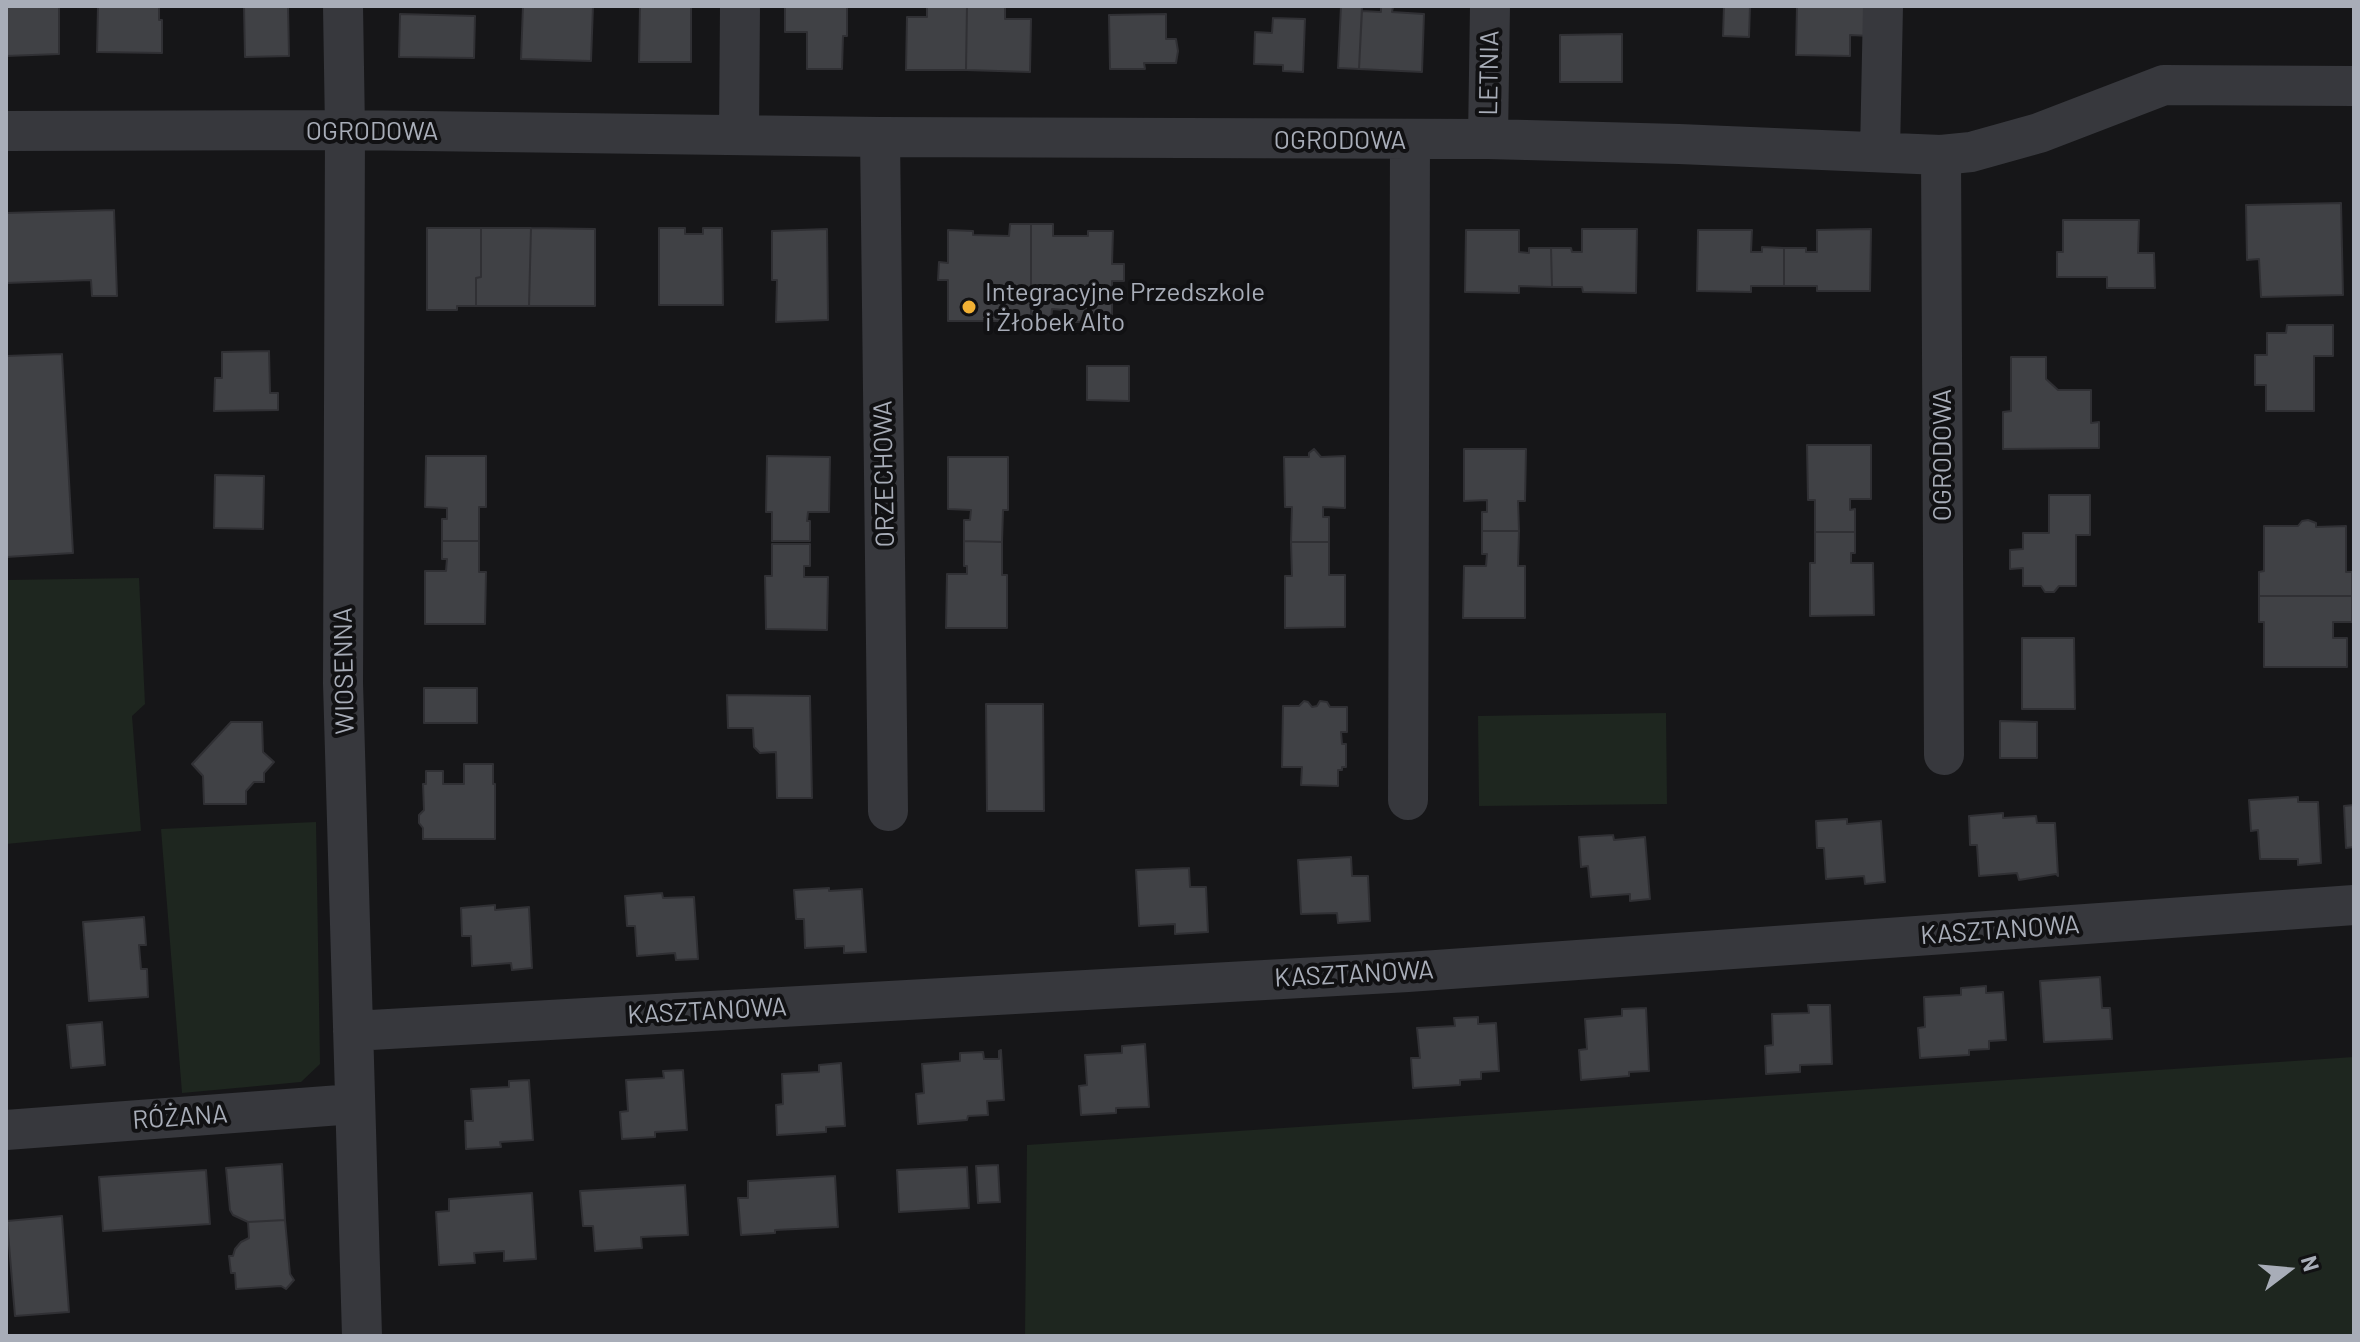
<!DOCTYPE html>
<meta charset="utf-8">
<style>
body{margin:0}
#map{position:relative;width:2360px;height:1342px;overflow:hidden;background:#161618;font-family:Barlow,sans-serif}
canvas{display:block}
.frame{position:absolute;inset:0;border:8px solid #a8adb8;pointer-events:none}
.north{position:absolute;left:2248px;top:1230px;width:80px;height:80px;-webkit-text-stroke:6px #111113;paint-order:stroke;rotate:74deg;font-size:22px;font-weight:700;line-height:32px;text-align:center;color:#a8adb8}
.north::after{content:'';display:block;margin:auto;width:28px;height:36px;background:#a8adb8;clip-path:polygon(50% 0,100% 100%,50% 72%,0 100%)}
</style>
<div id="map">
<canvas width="2360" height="1342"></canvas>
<div class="frame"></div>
<div class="north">N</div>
</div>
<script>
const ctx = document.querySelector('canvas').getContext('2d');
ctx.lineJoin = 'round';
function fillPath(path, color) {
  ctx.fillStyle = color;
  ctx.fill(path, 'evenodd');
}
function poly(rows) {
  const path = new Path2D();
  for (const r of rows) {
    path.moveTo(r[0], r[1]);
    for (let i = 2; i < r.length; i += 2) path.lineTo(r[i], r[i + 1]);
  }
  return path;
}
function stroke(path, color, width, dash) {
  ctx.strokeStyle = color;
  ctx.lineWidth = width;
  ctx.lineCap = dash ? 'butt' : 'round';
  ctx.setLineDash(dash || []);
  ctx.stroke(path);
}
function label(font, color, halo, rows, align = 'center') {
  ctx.font = font + ' Barlow,sans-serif';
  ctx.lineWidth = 8;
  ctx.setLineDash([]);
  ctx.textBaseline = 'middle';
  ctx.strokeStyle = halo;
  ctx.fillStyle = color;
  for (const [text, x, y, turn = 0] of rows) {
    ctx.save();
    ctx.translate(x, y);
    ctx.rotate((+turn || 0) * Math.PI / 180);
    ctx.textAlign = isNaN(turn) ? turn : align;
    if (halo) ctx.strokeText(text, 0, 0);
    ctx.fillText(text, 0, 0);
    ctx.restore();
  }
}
fillPath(poly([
 [139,578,145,704,132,716,141,831,6,844,6,580],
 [1666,713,1667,804,1479,806,1478,716],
 [316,822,320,1064,301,1082,182,1093,161,829],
 [2354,1057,2354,1336,1025,1336,1027,1145]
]), '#1e261f');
const building = poly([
 [6,6,59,6,59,54,6,56,6,6],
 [98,6,159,6,159,20,162,20,162,53,97,52,98,6],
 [244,6,288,6,289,56,245,57,244,6],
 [523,6,593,6,591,61,521,59,523,6],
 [640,6,691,6,691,62,639,62,640,6],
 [785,6,847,6,847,36,843,36,842,69,807,69,807,32,785,32,785,6],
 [927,6,967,6,966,70,906,70,907,17,927,17,927,6],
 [967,6,1005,7,1005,19,1031,19,1030,72,966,70,967,6],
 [1341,6,1362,6,1359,69,1338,68,1341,6],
 [1381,6,1393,7,1392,12,1424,14,1422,72,1359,69,1362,11,1381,12,1381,6],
 [1724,6,1750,6,1749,37,1723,36,1724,6],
 [1797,6,1871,6,1870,36,1850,35,1850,56,1796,55,1797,6],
 [400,14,475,16,474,58,399,57,400,14],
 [1166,14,1166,39,1176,39,1178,51,1176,63,1144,63,1145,69,1110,69,1109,15,1166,14],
 [1273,18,1305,19,1303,72,1283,71,1283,65,1254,64,1255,32,1272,33,1273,18],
 [1622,34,1622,82,1560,82,1560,35,1622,34],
 [2341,203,2343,295,2261,297,2259,259,2247,260,2246,205,2341,203],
 [114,210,117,296,92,296,91,280,6,283,6,213,114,210],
 [2063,220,2139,220,2138,253,2154,253,2155,288,2107,288,2107,277,2057,277,2057,252,2063,252,2063,220],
 [1010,224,1031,224,1031,321,948,321,948,280,938,280,939,262,948,263,948,230,973,231,973,235,1009,236,1010,224],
 [1031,224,1053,224,1053,236,1088,236,1088,231,1113,231,1112,264,1124,264,1124,281,1112,281,1112,322,1063,322,1064,310,1052,309,1051,322,1031,321,1031,224],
 [427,228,481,228,481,277,476,278,476,306,457,306,457,310,427,310,427,228],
 [481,228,531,228,529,306,476,306,476,278,481,277,481,228],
 [531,228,595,229,595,306,529,306,531,228],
 [659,228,685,228,685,234,703,234,703,228,722,228,723,305,659,305,659,228],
 [827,229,828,320,776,322,777,280,772,280,772,231,827,229],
 [1582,229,1637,229,1636,293,1583,292,1582,287,1552,287,1551,248,1571,248,1572,252,1582,252,1582,229],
 [1871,229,1870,291,1817,291,1817,286,1784,286,1784,248,1806,248,1806,252,1817,252,1817,230,1871,229],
 [1466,230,1519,230,1519,252,1529,253,1529,248,1551,248,1552,287,1519,286,1519,293,1465,292,1466,230],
 [1698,230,1752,230,1751,252,1762,252,1762,247,1784,248,1784,286,1751,286,1751,292,1697,291,1698,230],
 [2287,325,2333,325,2333,356,2314,356,2314,411,2266,411,2266,385,2255,385,2255,355,2267,355,2267,333,2286,333,2287,325],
 [269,351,270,393,278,393,278,410,214,411,215,378,222,378,222,352,269,351],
 [62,354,73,553,6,557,6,356,62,354],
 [2011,357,2046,357,2046,379,2058,390,2091,390,2091,423,2099,422,2099,448,2003,449,2003,412,2011,411,2011,357],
 [1087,366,1129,366,1129,401,1087,400,1087,366],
 [1807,445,1871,445,1871,499,1850,499,1850,510,1855,509,1855,532,1815,532,1815,500,1808,500,1807,445],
 [1314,449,1321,457,1345,456,1345,508,1323,507,1323,517,1329,517,1329,542,1291,542,1292,507,1285,507,1284,457,1309,457,1309,453,1314,449],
 [1464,449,1526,449,1525,501,1518,501,1519,531,1482,531,1482,512,1487,512,1487,500,1464,501,1464,449],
 [426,456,486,456,486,507,479,507,479,541,442,541,442,519,447,519,447,508,425,507,426,456],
 [767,456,830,457,829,512,808,512,807,521,810,521,810,541,772,541,772,512,766,512,767,456],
 [948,457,1008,457,1008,510,1003,510,1002,542,964,541,964,520,970,520,971,510,948,509,948,457],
 [215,475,264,476,263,529,214,528,215,475],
 [2049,495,2090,495,2090,535,2076,535,2076,586,2059,586,2054,592,2045,592,2041,586,2023,586,2023,568,2010,569,2010,550,2023,549,2023,533,2049,533,2049,495],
 [2308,520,2316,523,2316,527,2346,526,2346,572,2352,572,2352,596,2259,596,2259,572,2264,571,2264,526,2298,526,2302,521,2308,520],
 [1482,531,1519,531,1518,566,1525,566,1525,618,1463,618,1464,566,1486,566,1487,554,1482,554,1482,531],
 [1815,532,1855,532,1855,553,1851,553,1851,563,1873,563,1874,615,1810,616,1810,563,1815,563,1815,532],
 [442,541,479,541,479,572,486,572,485,624,425,624,425,571,446,571,447,559,442,559,442,541],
 [964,541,1002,542,1002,575,1007,575,1007,628,946,628,947,574,967,574,967,566,964,566,964,541],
 [1291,542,1329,542,1329,575,1345,575,1345,627,1285,628,1285,576,1292,576,1291,542],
 [772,544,810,544,810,566,804,566,804,577,828,577,827,630,766,629,765,576,772,576,772,544],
 [2259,596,2352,596,2352,622,2333,622,2333,638,2347,638,2347,667,2264,667,2264,622,2259,622,2259,596],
 [2022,638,2074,638,2075,709,2022,709,2022,638],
 [424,688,477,688,477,723,424,723,424,688],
 [727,695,810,696,812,798,777,798,776,752,760,753,754,747,753,728,728,728,727,695],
 [1304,701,1308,702,1312,707,1317,706,1320,701,1327,702,1330,707,1347,707,1347,732,1341,732,1342,744,1346,744,1346,767,1342,767,1342,770,1338,770,1338,786,1301,785,1302,767,1282,767,1283,706,1299,706,1304,701],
 [986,704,1043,704,1044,811,987,811,986,704],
 [2000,721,2037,722,2037,758,2000,758,2000,721],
 [231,722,262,722,263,752,274,762,264,773,264,782,254,782,246,791,246,804,204,804,203,776,192,764,231,722],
 [464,764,493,764,493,784,495,784,495,839,423,839,423,828,419,823,419,815,424,810,423,784,426,784,426,771,443,771,443,784,464,784,464,764],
 [2298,797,2298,802,2318,802,2321,863,2298,865,2298,859,2260,859,2258,830,2251,831,2249,800,2298,797],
 [2354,805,2354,847,2346,848,2344,806,2354,805],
 [2003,813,2003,818,2036,816,2037,823,2055,823,2058,876,2056,874,2019,880,2017,873,1979,876,1977,845,1970,845,1969,816,2003,813],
 [1847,819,1847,824,1881,821,1885,882,1865,884,1864,876,1826,879,1824,848,1817,848,1816,821,1847,819],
 [1613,835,1614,840,1645,837,1650,899,1630,901,1630,894,1591,897,1588,866,1581,867,1579,837,1613,835],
 [1351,857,1352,876,1368,876,1370,921,1338,923,1337,913,1301,914,1298,860,1351,857],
 [1189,868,1190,887,1206,887,1208,932,1175,934,1175,924,1139,926,1136,870,1189,868],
 [829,888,829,891,862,889,866,952,844,953,844,946,805,948,804,919,796,919,794,890,829,888],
 [662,893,663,898,694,897,698,959,676,960,675,953,637,956,635,926,627,926,625,896,662,893],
 [495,905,495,910,529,907,532,968,512,970,511,963,472,966,471,936,462,936,461,908,495,905],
 [144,917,146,945,139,945,141,969,147,969,148,997,89,1001,83,922,144,917],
 [2100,977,2102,1008,2110,1008,2112,1039,2044,1042,2040,981,2100,977],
 [1986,986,1986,993,2003,992,2006,1040,1989,1041,1989,1049,1969,1050,1969,1055,1920,1058,1918,1028,1925,1027,1924,997,1961,995,1961,988,1986,986],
 [1808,1005,1830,1005,1832,1064,1800,1065,1800,1072,1766,1074,1765,1046,1773,1045,1772,1014,1809,1013,1808,1005],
 [1646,1008,1649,1071,1629,1072,1629,1076,1581,1080,1579,1050,1587,1049,1585,1019,1622,1016,1622,1009,1646,1008],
 [1478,1017,1478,1024,1496,1023,1499,1071,1481,1072,1481,1079,1460,1080,1460,1085,1413,1088,1411,1058,1420,1058,1417,1028,1455,1026,1454,1018,1478,1017],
 [102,1022,105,1065,71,1068,67,1025,102,1022],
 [1145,1044,1149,1107,1116,1108,1116,1113,1081,1115,1079,1086,1087,1085,1085,1055,1122,1053,1122,1046,1145,1044],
 [1001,1050,1004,1100,987,1101,988,1115,968,1116,967,1120,918,1124,916,1094,924,1093,922,1064,960,1061,960,1053,983,1052,984,1059,999,1059,999,1051,1001,1050],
 [841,1063,845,1126,826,1127,826,1132,777,1135,776,1105,783,1104,782,1074,819,1072,819,1065,841,1063],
 [683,1070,687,1130,655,1132,655,1137,622,1139,620,1112,628,1111,626,1080,664,1078,663,1071,683,1070],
 [529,1080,533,1140,500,1142,501,1147,466,1149,465,1121,473,1121,471,1089,509,1087,509,1081,529,1080],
 [282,1164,285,1220,248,1222,233,1215,230,1210,226,1168,282,1164],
 [998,1165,1000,1202,978,1203,976,1166,998,1165],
 [967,1167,969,1208,899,1212,897,1170,967,1167],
 [206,1170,210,1224,103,1231,99,1177,206,1170],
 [835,1176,838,1227,775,1230,775,1233,741,1235,738,1198,748,1198,748,1181,835,1176],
 [685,1185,688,1235,641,1237,642,1248,595,1251,593,1226,583,1226,580,1191,685,1185],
 [532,1193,536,1259,504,1261,504,1251,474,1253,475,1263,439,1265,436,1212,449,1211,449,1199,532,1193],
 [62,1216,69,1312,15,1316,7,1221,62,1216],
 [285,1220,290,1274,294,1280,286,1289,281,1286,236,1289,235,1273,231,1273,229,1256,233,1256,235,1249,241,1242,249,1238,248,1222,285,1220]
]);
fillPath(building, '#404145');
stroke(building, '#303034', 2);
stroke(poly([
 [343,6,345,130,343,683,362,1336],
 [6,131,345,130,880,137,1488,139,1679,144,1941,155,1971,152,2039,133,2164,85,2354,86],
 [739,135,740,6],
 [880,137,888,811],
 [1488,139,1490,6],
 [1880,152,1883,6],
 [1941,155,1944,755],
 [1408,800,1410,141],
 [353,1031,1408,972,2354,905],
 [6,1130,354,1104]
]), '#37383d', 40);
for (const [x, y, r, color] of [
 [969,307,8,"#f2b134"]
]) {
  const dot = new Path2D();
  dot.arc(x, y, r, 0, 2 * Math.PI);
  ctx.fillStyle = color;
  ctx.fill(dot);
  stroke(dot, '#111113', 3);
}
label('26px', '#a8adb8', '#111113', [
 ["LETNIA",1489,73,-89],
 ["OGRODOWA",372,131],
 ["OGRODOWA",1340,140],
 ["OGRODOWA",1942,455,-90],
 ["ORZECHOWA",884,474,-91],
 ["WIOSENNA",344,671,-91],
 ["KASZTANOWA",2000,930,-4],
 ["KASZTANOWA",1354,974,-3],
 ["KASZTANOWA",707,1011,-3],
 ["RÓŻANA",180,1117,-4]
]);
label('26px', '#a8adb8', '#111113', [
 ["Integracyjne Przedszkole",985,292],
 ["i Żłobek Alto",985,322]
], 'left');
</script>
